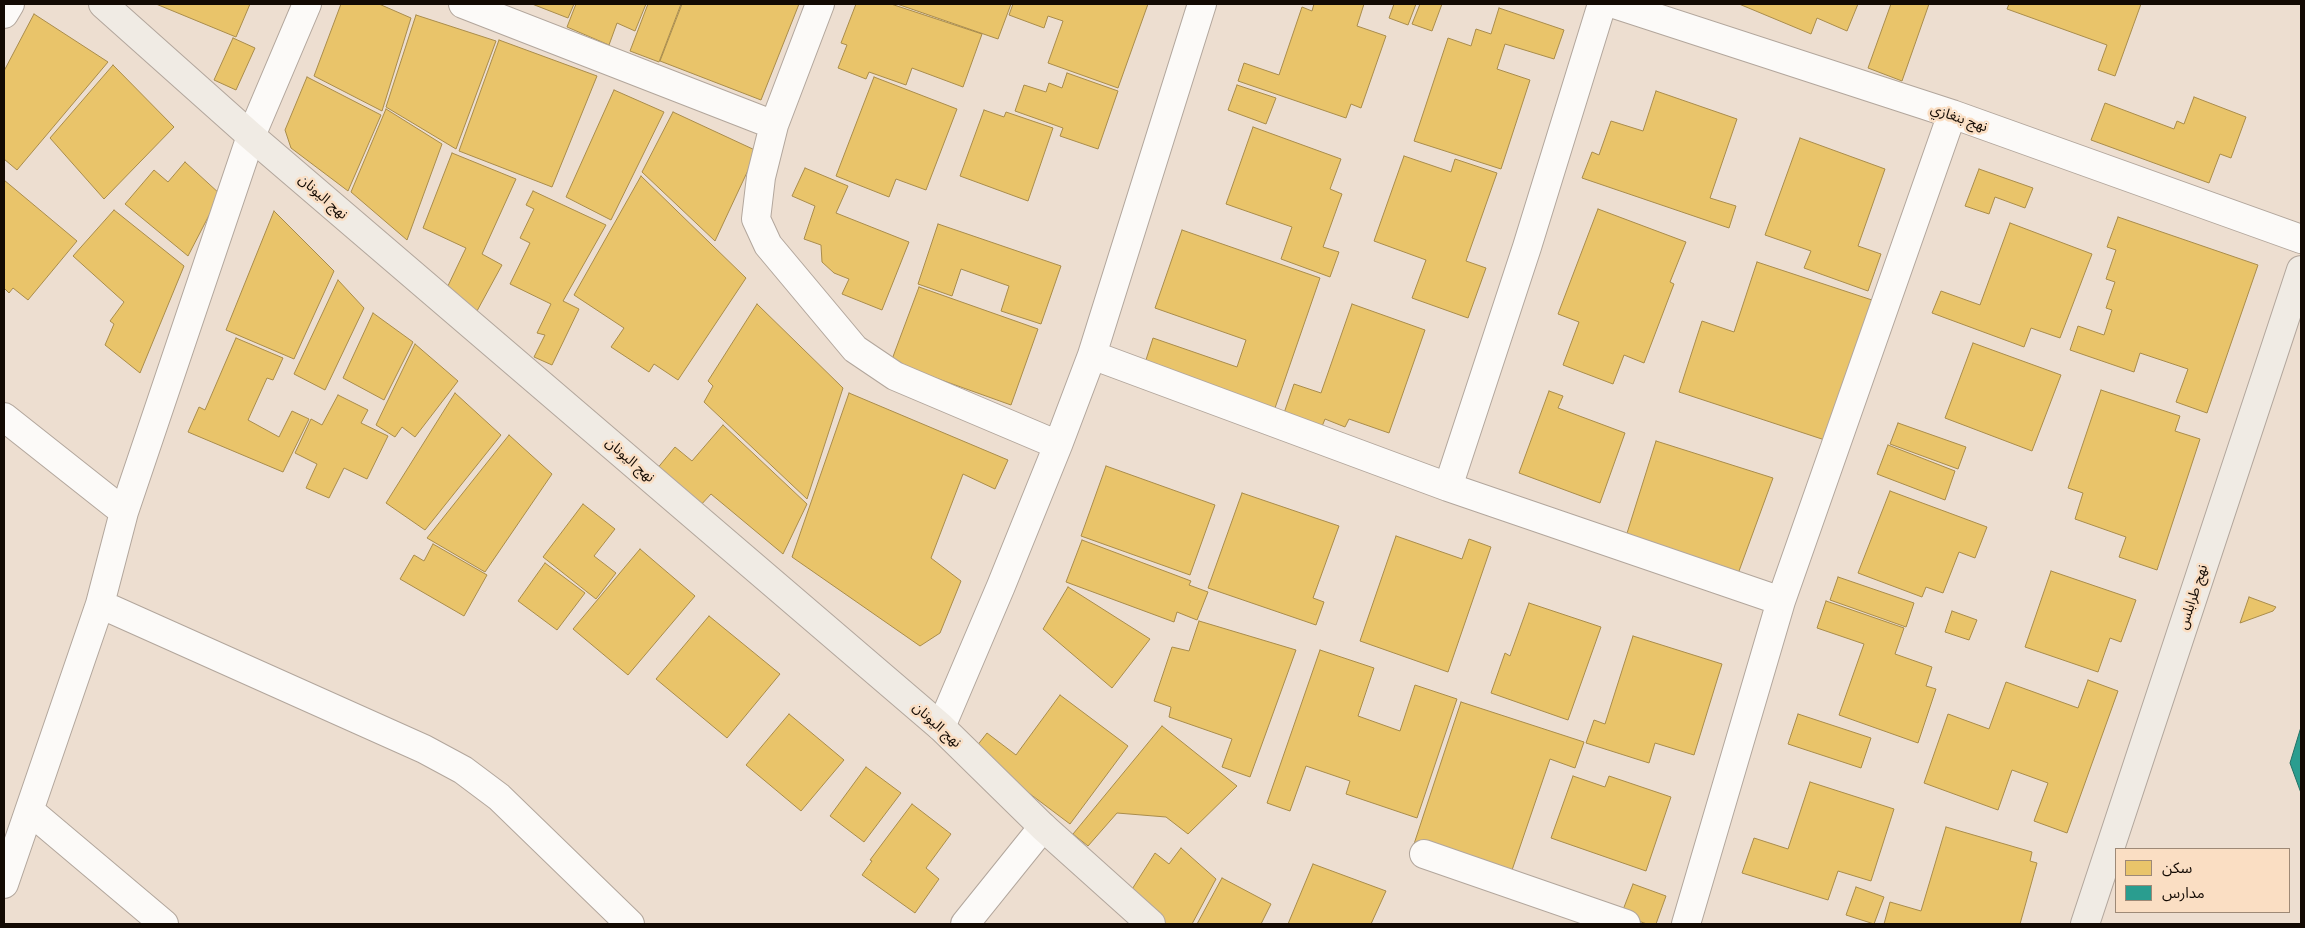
<!DOCTYPE html>
<meta charset="utf-8">
<style>
body{margin:0}
#map{position:relative;width:2305px;height:928px;overflow:hidden;background:#edded0;font-family:Raleway,"Noto Sans Arabic",sans-serif}
canvas{display:block}
.frame{position:absolute;inset:0;border:5px solid #130a03;pointer-events:none}
.legend{position:absolute;left:2115px;top:848px;width:175px;height:65px;box-sizing:border-box;background:#fadec3;border:1px solid #9e8976;margin:0;padding:6px 9px;list-style:none;font-size:15px;color:#130a03}
.legend li{display:flex;align-items:center;gap:10px;height:25px}
.legend b{width:25px;border:1px solid #9e8976}
</style>
<div id="map">
<canvas width="2305" height="928"></canvas>
<div class="frame"></div>
<ul class="legend">
<li><b style="height:14px;background:#e9c46a"></b>سكن</li>
<li><b style="height:14px;background:#2a9d8f"></b>مدارس</li>
</ul>
</div>
<script>
const ctx = document.querySelector('canvas').getContext('2d');
ctx.lineJoin = 'round';
function fillPath(path, color) {
  ctx.fillStyle = color;
  ctx.fill(path, 'evenodd');
}
function poly(rows) {
  const path = new Path2D();
  for (const r of rows) {
    path.moveTo(r[0], r[1]);
    for (let i = 2; i < r.length; i += 2) path.lineTo(r[i], r[i + 1]);
  }
  return path;
}
function stroke(path, color, width, dash) {
  ctx.strokeStyle = color;
  ctx.lineWidth = width;
  ctx.lineCap = dash ? 'butt' : 'round';
  ctx.setLineDash(dash || []);
  ctx.stroke(path);
}
function label(font, color, halo, rows, align = 'center') {
  ctx.font = font + ' Raleway,"Noto Sans Arabic",sans-serif';
  ctx.lineWidth = 5;
  ctx.setLineDash([]);
  ctx.textBaseline = 'middle';
  ctx.strokeStyle = halo;
  ctx.fillStyle = color;
  for (const [text, x, y, turn = 0] of rows) {
    ctx.save();
    ctx.translate(x, y);
    ctx.rotate((+turn || 0) * Math.PI / 180);
    ctx.textAlign = isNaN(turn) ? turn : align;
    if (halo) ctx.strokeText(text, 0, 0);
    ctx.fillText(text, 0, 0);
    ctx.restore();
  }
}
const homes = poly([
 [156,4,250,4,236,37,156,4],
 [341,4,379,4,411,18,382,111,314,76,341,4],
 [532,4,574,4,568,18,532,4],
 [576,4,646,4,635,31,617,23,609,45,567,27,576,4],
 [648,4,681,4,659,62,630,51,648,4],
 [682,4,799,4,761,100,660,61,682,4],
 [856,4,891,4,982,34,963,87,912,68,906,85,869,72,866,79,838,68,847,45,841,43,856,4],
 [897,4,1011,4,998,39,897,4],
 [1013,4,1148,4,1118,88,1048,63,1063,21,1048,16,1044,28,1009,15,1013,4],
 [1314,4,1364,4,1357,26,1386,36,1361,108,1351,104,1346,118,1238,81,1244,63,1279,75,1302,7,1312,11,1314,4],
 [1394,4,1416,4,1408,25,1389,18,1394,4],
 [1420,4,1442,4,1432,31,1412,24,1420,4],
 [1739,4,1858,4,1847,31,1817,18,1811,34,1739,4],
 [1891,4,1929,4,1902,81,1868,68,1891,4],
 [2009,4,2141,4,2115,76,2098,70,2107,45,2007,9,2009,4],
 [1499,8,1564,30,1554,59,1505,44,1497,69,1530,80,1501,169,1414,141,1448,38,1471,46,1476,29,1491,34,1499,8],
 [34,14,108,62,17,170,4,159,4,71,34,14],
 [416,15,496,41,456,149,386,107,416,15],
 [233,38,255,48,236,90,214,80,233,38],
 [499,40,597,76,552,187,459,151,499,40],
 [113,65,174,127,104,199,50,138,113,65],
 [1067,73,1118,91,1098,149,1060,136,1063,128,1015,111,1024,85,1046,92,1049,83,1062,88,1067,73],
 [307,77,381,115,348,191,291,148,285,130,307,77],
 [874,77,957,109,926,190,896,179,889,197,836,176,874,77],
 [1237,85,1276,98,1266,124,1228,110,1237,85],
 [614,90,664,112,611,220,566,197,614,90],
 [1656,91,1737,119,1710,198,1736,206,1729,228,1582,178,1592,152,1599,155,1611,121,1643,131,1656,91],
 [2194,97,2246,117,2231,158,2220,154,2209,183,2091,140,2105,103,2174,129,2177,121,2184,124,2194,97],
 [386,109,442,144,407,240,351,192,386,109],
 [984,110,1004,117,1006,112,1053,128,1028,201,960,176,984,110],
 [673,112,757,151,715,241,642,172,673,112],
 [1253,127,1341,159,1330,189,1342,194,1323,247,1339,252,1330,277,1281,259,1292,227,1226,204,1253,127],
 [1800,138,1885,169,1858,246,1881,254,1868,291,1804,268,1811,251,1765,235,1800,138],
 [452,153,516,179,482,254,502,265,477,311,446,290,466,248,423,228,452,153],
 [1404,156,1451,172,1455,159,1497,173,1466,261,1486,268,1468,318,1412,298,1426,260,1374,241,1404,156],
 [185,162,220,194,188,256,125,204,154,170,168,182,185,162],
 [805,168,848,186,836,213,909,242,882,310,842,294,849,279,834,273,822,262,821,245,804,239,815,206,792,196,805,168],
 [1979,169,2033,188,2025,208,1995,197,1989,214,1965,206,1979,169],
 [641,176,746,278,678,380,654,364,649,372,611,347,624,328,574,295,641,176],
 [4,180,77,241,28,300,13,288,9,293,4,288,4,180],
 [533,191,606,225,563,301,579,309,552,365,534,357,545,335,537,333,551,304,510,284,530,243,520,238,534,209,526,205,533,191],
 [1598,209,1686,242,1670,282,1674,284,1644,363,1624,355,1613,384,1563,365,1579,322,1558,314,1598,209],
 [114,210,184,266,140,373,105,345,114,324,110,321,124,302,73,256,114,210],
 [274,211,334,271,294,359,226,330,274,211],
 [2118,217,2258,265,2207,413,2176,402,2188,369,2140,353,2134,372,2070,350,2078,326,2104,335,2112,310,2106,308,2115,282,2106,279,2116,250,2107,247,2118,217],
 [2010,223,2092,254,2060,338,2031,328,2024,347,1932,313,1941,291,1980,305,2010,223],
 [938,224,1061,266,1041,324,1001,311,1009,286,961,269,952,296,918,284,938,224],
 [1182,230,1320,278,1275,408,1145,363,1153,338,1237,367,1246,340,1155,308,1182,230],
 [1757,262,1872,300,1835,410,1834,443,1679,392,1702,321,1734,332,1757,262],
 [338,280,364,308,325,390,294,374,338,280],
 [919,287,1038,329,1011,405,891,362,919,287],
 [757,304,843,388,807,499,704,402,713,386,708,381,757,304],
 [1352,304,1425,330,1389,433,1349,419,1345,427,1325,419,1321,429,1283,416,1294,384,1321,393,1352,304],
 [373,313,413,342,384,400,343,378,373,313],
 [236,338,283,358,273,380,267,378,248,420,279,437,292,411,309,419,283,472,188,432,199,407,205,410,236,338],
 [1973,343,2061,375,2032,451,1945,418,1973,343],
 [415,344,458,381,415,437,402,427,395,437,376,425,415,344],
 [2101,390,2180,416,2175,431,2200,439,2157,570,2119,557,2126,537,2075,519,2083,493,2068,488,2101,390],
 [1549,391,1563,396,1558,408,1625,433,1600,503,1519,473,1549,391],
 [455,393,501,435,425,530,386,503,455,393],
 [849,393,1008,460,995,489,963,474,931,558,961,581,940,633,920,646,792,557,849,393],
 [338,395,368,410,361,423,388,436,367,479,344,468,329,498,306,488,317,464,295,453,311,419,322,425,338,395],
 [1898,423,1966,447,1958,469,1890,444,1898,423],
 [723,425,807,504,783,554,711,494,699,507,656,470,675,447,692,461,723,425],
 [509,435,552,474,485,572,427,538,509,435],
 [1656,441,1773,478,1735,582,1623,546,1656,441],
 [1888,445,1955,471,1945,500,1877,474,1888,445],
 [1106,466,1215,505,1190,575,1081,536,1106,466],
 [1890,491,1987,527,1975,558,1959,552,1943,593,1926,587,1922,597,1858,573,1890,491],
 [1242,493,1339,526,1313,598,1324,602,1316,625,1208,588,1242,493],
 [583,504,615,529,594,556,616,573,596,599,543,557,583,504],
 [1396,536,1462,559,1469,539,1491,547,1448,672,1360,641,1396,536],
 [1082,540,1191,581,1189,585,1208,592,1197,620,1177,612,1174,622,1066,582,1082,540],
 [433,544,487,575,464,616,400,579,414,555,424,561,433,544],
 [640,549,695,596,628,675,573,629,640,549],
 [545,563,585,593,557,630,518,601,545,563],
 [2051,571,2136,600,2121,642,2110,638,2098,672,2025,647,2051,571],
 [1838,577,1914,603,1906,627,1830,600,1838,577],
 [1068,587,1150,639,1112,688,1043,629,1068,587],
 [2249,597,2276,607,2273,611,2240,623,2249,597],
 [1826,601,1904,628,1895,654,1932,667,1926,686,1936,689,1918,743,1839,715,1864,644,1817,628,1826,601],
 [1529,603,1601,627,1568,720,1491,693,1505,653,1510,656,1529,603],
 [1952,611,1977,620,1969,640,1945,632,1952,611],
 [709,616,780,674,727,738,656,679,709,616],
 [1199,621,1296,650,1250,777,1222,767,1232,739,1169,717,1171,707,1154,701,1172,647,1189,651,1199,621],
 [1633,636,1722,664,1694,755,1655,743,1649,763,1586,743,1594,720,1605,724,1633,636],
 [1320,650,1374,668,1358,716,1400,731,1415,685,1457,699,1417,818,1346,794,1350,781,1306,766,1290,811,1267,803,1320,650],
 [2088,680,2118,691,2067,833,2034,821,2048,783,2012,770,1998,810,1924,783,1948,714,1989,729,2006,682,2078,708,2088,680],
 [1060,695,1128,746,1070,824,973,751,987,733,1016,755,1060,695],
 [1461,702,1584,742,1575,768,1550,759,1510,876,1414,844,1461,702],
 [789,714,844,760,801,811,746,765,789,714],
 [1798,714,1871,738,1861,768,1788,744,1798,714],
 [1162,726,1237,786,1188,834,1166,817,1117,813,1088,846,1073,834,1162,726],
 [866,767,901,793,864,842,830,816,866,767],
 [1573,776,1605,787,1609,776,1671,797,1646,871,1551,838,1573,776],
 [1810,782,1894,809,1871,881,1838,871,1828,900,1742,873,1754,838,1788,849,1810,782],
 [912,804,951,834,926,868,939,879,915,913,862,875,872,861,870,860,912,804],
 [1946,827,2032,852,2030,861,2037,863,2020,924,1884,924,1890,902,1921,911,1946,827],
 [1181,848,1216,879,1192,924,1161,924,1129,894,1155,853,1169,864,1181,848],
 [1313,864,1386,891,1371,924,1288,924,1313,864],
 [1222,878,1271,904,1261,924,1197,924,1222,878],
 [1633,884,1666,896,1656,924,1647,924,1621,915,1633,884],
 [1856,887,1884,897,1874,924,1846,915,1856,887]
]);
fillPath(homes, '#e9c46a');
stroke(homes, '#a98c4b', 1);
const schools = poly([
 [2301,727,2301,793,2290,763,2301,727]
]);
fillPath(schools, '#2a9d8f');
stroke(schools, '#237165', 1);
const street = poly([
 [307,4,251,136,124,512,100,604,424,749,463,770,499,797,630,924],
 [463,4,774,125],
 [820,4,774,125,761,177,756,219,768,245,855,349,895,376,1058,445],
 [1614,4,1952,114,2301,239],
 [4,14,10,4],
 [1092,355,1448,487,1781,601],
 [4,417,124,512],
 [1448,487,1527,247,1602,4],
 [941,727,1001,586,1058,445,1092,355,1202,4],
 [30,811,164,924],
 [1424,854,1626,924],
 [4,884,100,604],
 [965,924,1043,827],
 [1686,924,1781,601,1952,114]
]);
const secondary = poly([
 [103,4,251,136,941,727,1043,827,1151,924],
 [2085,924,2301,270]
]);
stroke(street, '#b2a69c', 30);
stroke(secondary, '#b2a69c', 30);
stroke(street, '#fcfaf8', 28);
stroke(secondary, '#f0ebe4', 28);
label('14px', '#130a03', '#fadec3', [
 ["نهج بنغازي",1959,118,19],
 ["نهج اليونان",323,197,41],
 ["نهج اليونان",630,460,41],
 ["نهج طرابلس",2193,597,-72],
 ["نهج اليونان",937,725,42]
]);
</script>
